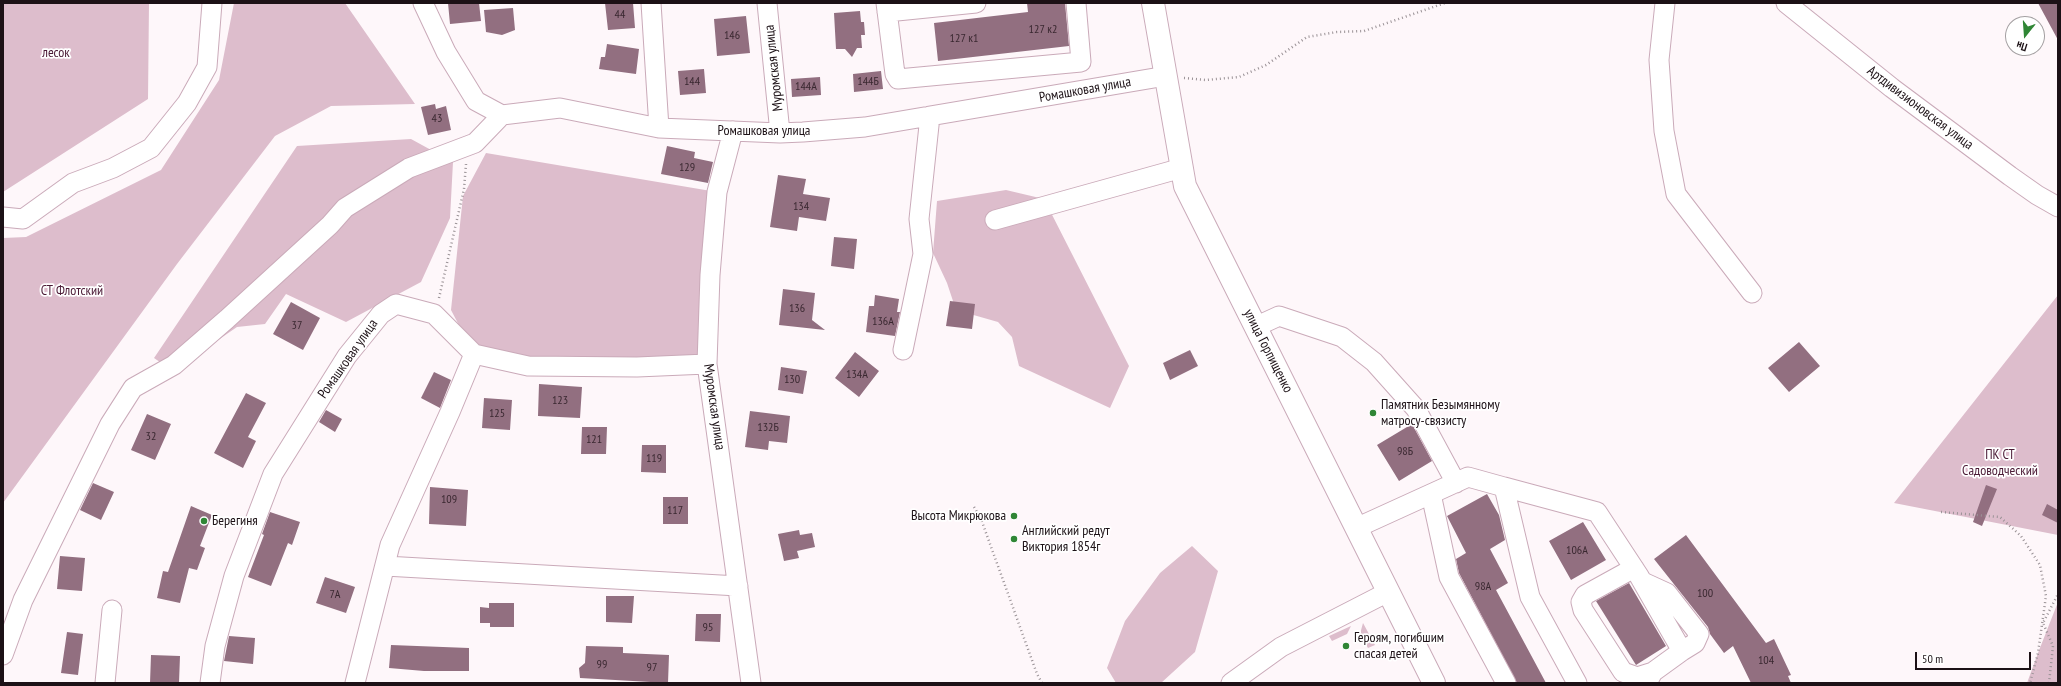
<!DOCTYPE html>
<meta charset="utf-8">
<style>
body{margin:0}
#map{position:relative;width:2061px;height:686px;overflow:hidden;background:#fef7fa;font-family:"PT Sans Narrow",sans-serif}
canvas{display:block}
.frame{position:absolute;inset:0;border:4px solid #1c1116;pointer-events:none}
.north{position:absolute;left:2005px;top:16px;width:40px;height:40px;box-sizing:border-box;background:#fff;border:1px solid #a4a0a2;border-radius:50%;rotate:197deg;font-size:11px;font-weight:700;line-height:16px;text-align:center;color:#1c1116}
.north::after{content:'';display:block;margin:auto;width:14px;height:18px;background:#2f8635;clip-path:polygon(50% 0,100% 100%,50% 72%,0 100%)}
.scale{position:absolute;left:1915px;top:652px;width:116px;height:18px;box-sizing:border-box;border:2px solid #1c1116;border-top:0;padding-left:5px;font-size:12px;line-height:14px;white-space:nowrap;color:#1c1116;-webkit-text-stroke:3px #fff;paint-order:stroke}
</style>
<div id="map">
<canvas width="2061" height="686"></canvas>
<div class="frame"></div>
<div class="north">Пн</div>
<div class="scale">50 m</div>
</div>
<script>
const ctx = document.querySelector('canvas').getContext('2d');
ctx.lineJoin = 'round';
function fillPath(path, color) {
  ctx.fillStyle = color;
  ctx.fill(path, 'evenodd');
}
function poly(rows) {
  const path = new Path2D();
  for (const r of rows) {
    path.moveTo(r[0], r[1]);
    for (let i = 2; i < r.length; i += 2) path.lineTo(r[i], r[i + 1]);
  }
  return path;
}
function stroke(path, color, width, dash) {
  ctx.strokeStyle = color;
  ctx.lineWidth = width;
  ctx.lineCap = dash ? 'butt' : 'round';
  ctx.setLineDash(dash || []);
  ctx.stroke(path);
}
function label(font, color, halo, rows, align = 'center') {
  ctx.font = font + ' "PT Sans Narrow",sans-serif';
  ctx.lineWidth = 3.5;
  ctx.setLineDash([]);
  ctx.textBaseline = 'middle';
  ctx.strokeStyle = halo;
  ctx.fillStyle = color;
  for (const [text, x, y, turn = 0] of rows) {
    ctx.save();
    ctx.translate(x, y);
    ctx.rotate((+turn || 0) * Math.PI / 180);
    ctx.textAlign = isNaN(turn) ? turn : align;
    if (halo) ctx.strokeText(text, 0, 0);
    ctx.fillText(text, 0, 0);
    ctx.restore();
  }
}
fillPath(poly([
 [3,3,149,3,148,99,3,192],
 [234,3,345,3,415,104,331,106,275,136,177,264,3,503,3,238,26,237,161,170,219,80],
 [411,139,453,162,450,218,421,282,346,322,286,294,265,324,237,327,173,371,154,358,297,146],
 [486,153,717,192,707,364,637,367,474,354,451,310,463,196],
 [1006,190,1044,199,1129,366,1110,408,1019,366,1012,337,998,322,956,310,947,283,933,253,937,201],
 [2058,295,2058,535,1894,503],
 [1192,546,1218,571,1195,652,1161,683,1116,683,1107,668,1125,621,1160,573],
 [2058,602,2058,683,2027,683,2038,653],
 [1363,623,1375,645,1368,648,1360,634],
 [1351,626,1347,634,1332,641,1329,636]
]), '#ddbdcc');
fillPath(poly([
 [448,3,479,3,481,21,450,24],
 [605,3,633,3,635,28,608,30],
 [1027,3,1065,3,1069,46,938,61,934,23,1028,12],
 [2038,3,2058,3,2058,40],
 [513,8,515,30,502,35,486,32,484,10],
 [860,11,861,22,864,22,865,35,861,35,862,48,857,48,852,57,845,49,836,49,834,13],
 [746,16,750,53,717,56,714,19],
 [607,44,639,49,636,74,599,69,601,57,605,57],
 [704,69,706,93,680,95,678,71],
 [881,71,883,89,854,92,853,74],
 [820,77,821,95,792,97,791,79],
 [435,104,436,109,446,106,451,130,428,135,421,107],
 [667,146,695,152,694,158,713,162,708,183,661,174],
 [778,175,806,179,803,194,830,198,826,221,799,217,797,231,770,227],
 [834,237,857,239,854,269,831,266],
 [783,289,815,293,812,320,825,330,779,325],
 [875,295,899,299,897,312,900,312,895,336,866,332,869,306,874,306],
 [950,301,975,304,972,329,946,326],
 [291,302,320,318,303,350,273,334],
 [1799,342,1820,366,1789,392,1768,368],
 [1190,350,1198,366,1170,380,1163,363],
 [855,352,879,371,859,397,835,378],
 [781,367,807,371,803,394,778,390],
 [434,372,451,380,440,408,421,398],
 [539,384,582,387,580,418,538,416],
 [246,393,266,403,248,437,256,441,243,468,214,453],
 [484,398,512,400,510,430,482,428],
 [326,410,342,419,335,432,319,422],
 [750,411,790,416,787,443,769,441,768,450,745,447],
 [147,414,171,424,155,460,131,450],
 [1412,424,1432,461,1399,481,1377,445],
 [582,427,607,427,606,454,581,454],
 [642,445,666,445,666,473,641,472],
 [93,483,114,492,101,520,80,510],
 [1986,485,1997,489,1982,526,1973,522],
 [430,487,468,490,466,526,429,524],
 [1487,494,1499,515,1505,540,1490,549,1508,583,1496,590,1546,683,1517,683,1459,573,1456,559,1466,553,1447,516],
 [663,497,688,497,688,524,663,524],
 [2047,504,2058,510,2058,523,2042,515],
 [191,506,212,515,200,546,205,548,197,570,189,568,180,603,157,598,163,571,168,572],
 [270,512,300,522,292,545,288,543,271,586,248,577,264,535,262,534],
 [1583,522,1606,560,1571,580,1549,541],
 [799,530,800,535,812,533,815,547,797,551,799,558,784,561,778,534],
 [1686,535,1766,643,1774,639,1791,675,1788,676,1791,683,1751,683,1733,646,1724,653,1710,634,1708,627,1654,559],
 [60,556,85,558,82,591,57,589],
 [325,577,355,587,346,613,316,603],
 [1629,583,1666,646,1636,665,1596,601],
 [606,596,634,596,632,623,606,622],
 [489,603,514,603,514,627,490,627,490,623,480,623,480,607,489,608],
 [696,614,721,614,720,642,695,641],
 [67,632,83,634,78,675,61,673],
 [229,636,255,638,253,664,224,661],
 [391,645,469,648,469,671,424,671,389,668],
 [586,646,623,647,623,653,669,655,668,683,580,678,579,668,585,663],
 [151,655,180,656,179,683,150,683]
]), '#926f80');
const minor = poly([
 [423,3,446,52,476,101,502,115,560,108,659,128,780,133,803,132,865,127,1166,76],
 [651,3,659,128],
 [767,3,780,133],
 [886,3,895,74,898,79,1081,62,1076,3],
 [1665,3,1659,60,1664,131,1676,194,1752,293],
 [1786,3,1892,88,2010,176,2037,195,2058,207],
 [887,12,976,3],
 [733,131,717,192,710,275,707,364,751,683],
 [3,217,23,219,73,183,113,168,151,148,187,103,207,67,212,3],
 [995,220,1182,168],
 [1255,327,1279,316,1342,337,1374,362,1416,409,1456,483],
 [903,350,923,254,919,219,930,116],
 [1504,487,1597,512,1639,576,1682,651,1653,672,1647,683],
 [1431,494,1449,577,1506,683],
 [1356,528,1468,477,1504,487,1530,597,1577,683],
 [385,566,738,586],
 [1634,568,1585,595,1581,602,1583,610,1623,672,1637,677,1653,672],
 [1643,582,1667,593,1699,634,1695,643,1682,651],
 [3,655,23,600,110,424,133,388,174,365,227,319,330,225,345,208,409,168,475,143,502,115],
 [105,683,112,610],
 [210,683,215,646,234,576,273,474,347,356,381,314,396,304,434,314,474,354,528,366,637,367,707,364],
 [355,683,390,545,450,412,474,354],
 [1231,683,1281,647,1388,592]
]);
const major = poly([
 [1153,3,1185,186,1434,683]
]);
stroke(minor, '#caaab9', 21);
stroke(major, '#caaab9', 24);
stroke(poly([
 [1184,78,1206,80,1239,77,1266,65,1307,37,1337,32,1364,31,1445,3],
 [439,298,464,189,466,164],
 [974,507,981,519,1037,674,1042,683],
 [1941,512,2000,517,2021,536,2040,565,2046,596,2038,653,2030,683],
 [2049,683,2053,646,2043,623,2058,594]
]), '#9a9296', 2.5, [1, 3]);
stroke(minor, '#fff', 19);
stroke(major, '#fff', 22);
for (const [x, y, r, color] of [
 [1373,413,4,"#2f8635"],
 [1014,516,4,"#2f8635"],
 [204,521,4,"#2f8635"],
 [1014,539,4,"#2f8635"],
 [1346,646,4,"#2f8635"]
]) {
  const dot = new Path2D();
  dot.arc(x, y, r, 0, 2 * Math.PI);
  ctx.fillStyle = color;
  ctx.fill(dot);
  stroke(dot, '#fff', 1.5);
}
label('12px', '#3a2830', null, [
 ["44",620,15],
 ["127 к2",1043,30],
 ["146",732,36],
 ["127 к1",964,39],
 ["144",692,82],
 ["144Б",868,82],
 ["144А",806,87],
 ["43",437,119],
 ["129",687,168],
 ["134",801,207],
 ["136",797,309],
 ["136А",883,322],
 ["37",297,326],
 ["134А",857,375],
 ["130",792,380],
 ["123",560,401],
 ["125",497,414],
 ["132Б",768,428],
 ["32",151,437],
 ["121",594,440],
 ["98Б",1405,452],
 ["119",654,459],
 ["109",449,500],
 ["117",675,511],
 ["106А",1577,551],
 ["98А",1483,587],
 ["100",1705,594],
 ["7А",335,595],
 ["95",708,628],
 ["104",1766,661],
 ["99",602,665],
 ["97",652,668]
]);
label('14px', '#4b1b36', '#fff', [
 ["лесок",56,53],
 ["СТ Флотский",72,291],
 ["ПК СТ",2000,455],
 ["Садоводческий",2000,471]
]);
label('14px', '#1c1116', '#fff', [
 ["Муромская улица",774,68,-96],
 ["Ромашковая улица",1085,90,-10],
 ["Артдивизионовская улица",1920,108,37],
 ["Ромашковая улица",764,131],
 ["улица Горпищенко",1268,351,63],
 ["Ромашковая улица",348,359,-55],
 ["Муромская улица",714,407,82]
]);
label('14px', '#1c1116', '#fff', [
 ["Памятник Безымянному",1381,405],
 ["матросу-связисту",1381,421],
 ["Высота Микрюкова",1006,516,"right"],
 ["Берегиня",212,521],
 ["Английский редут",1022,531],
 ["Виктория 1854г",1022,547],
 ["Героям, погибшим",1354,638],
 ["спасая детей",1354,654]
], 'left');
</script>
